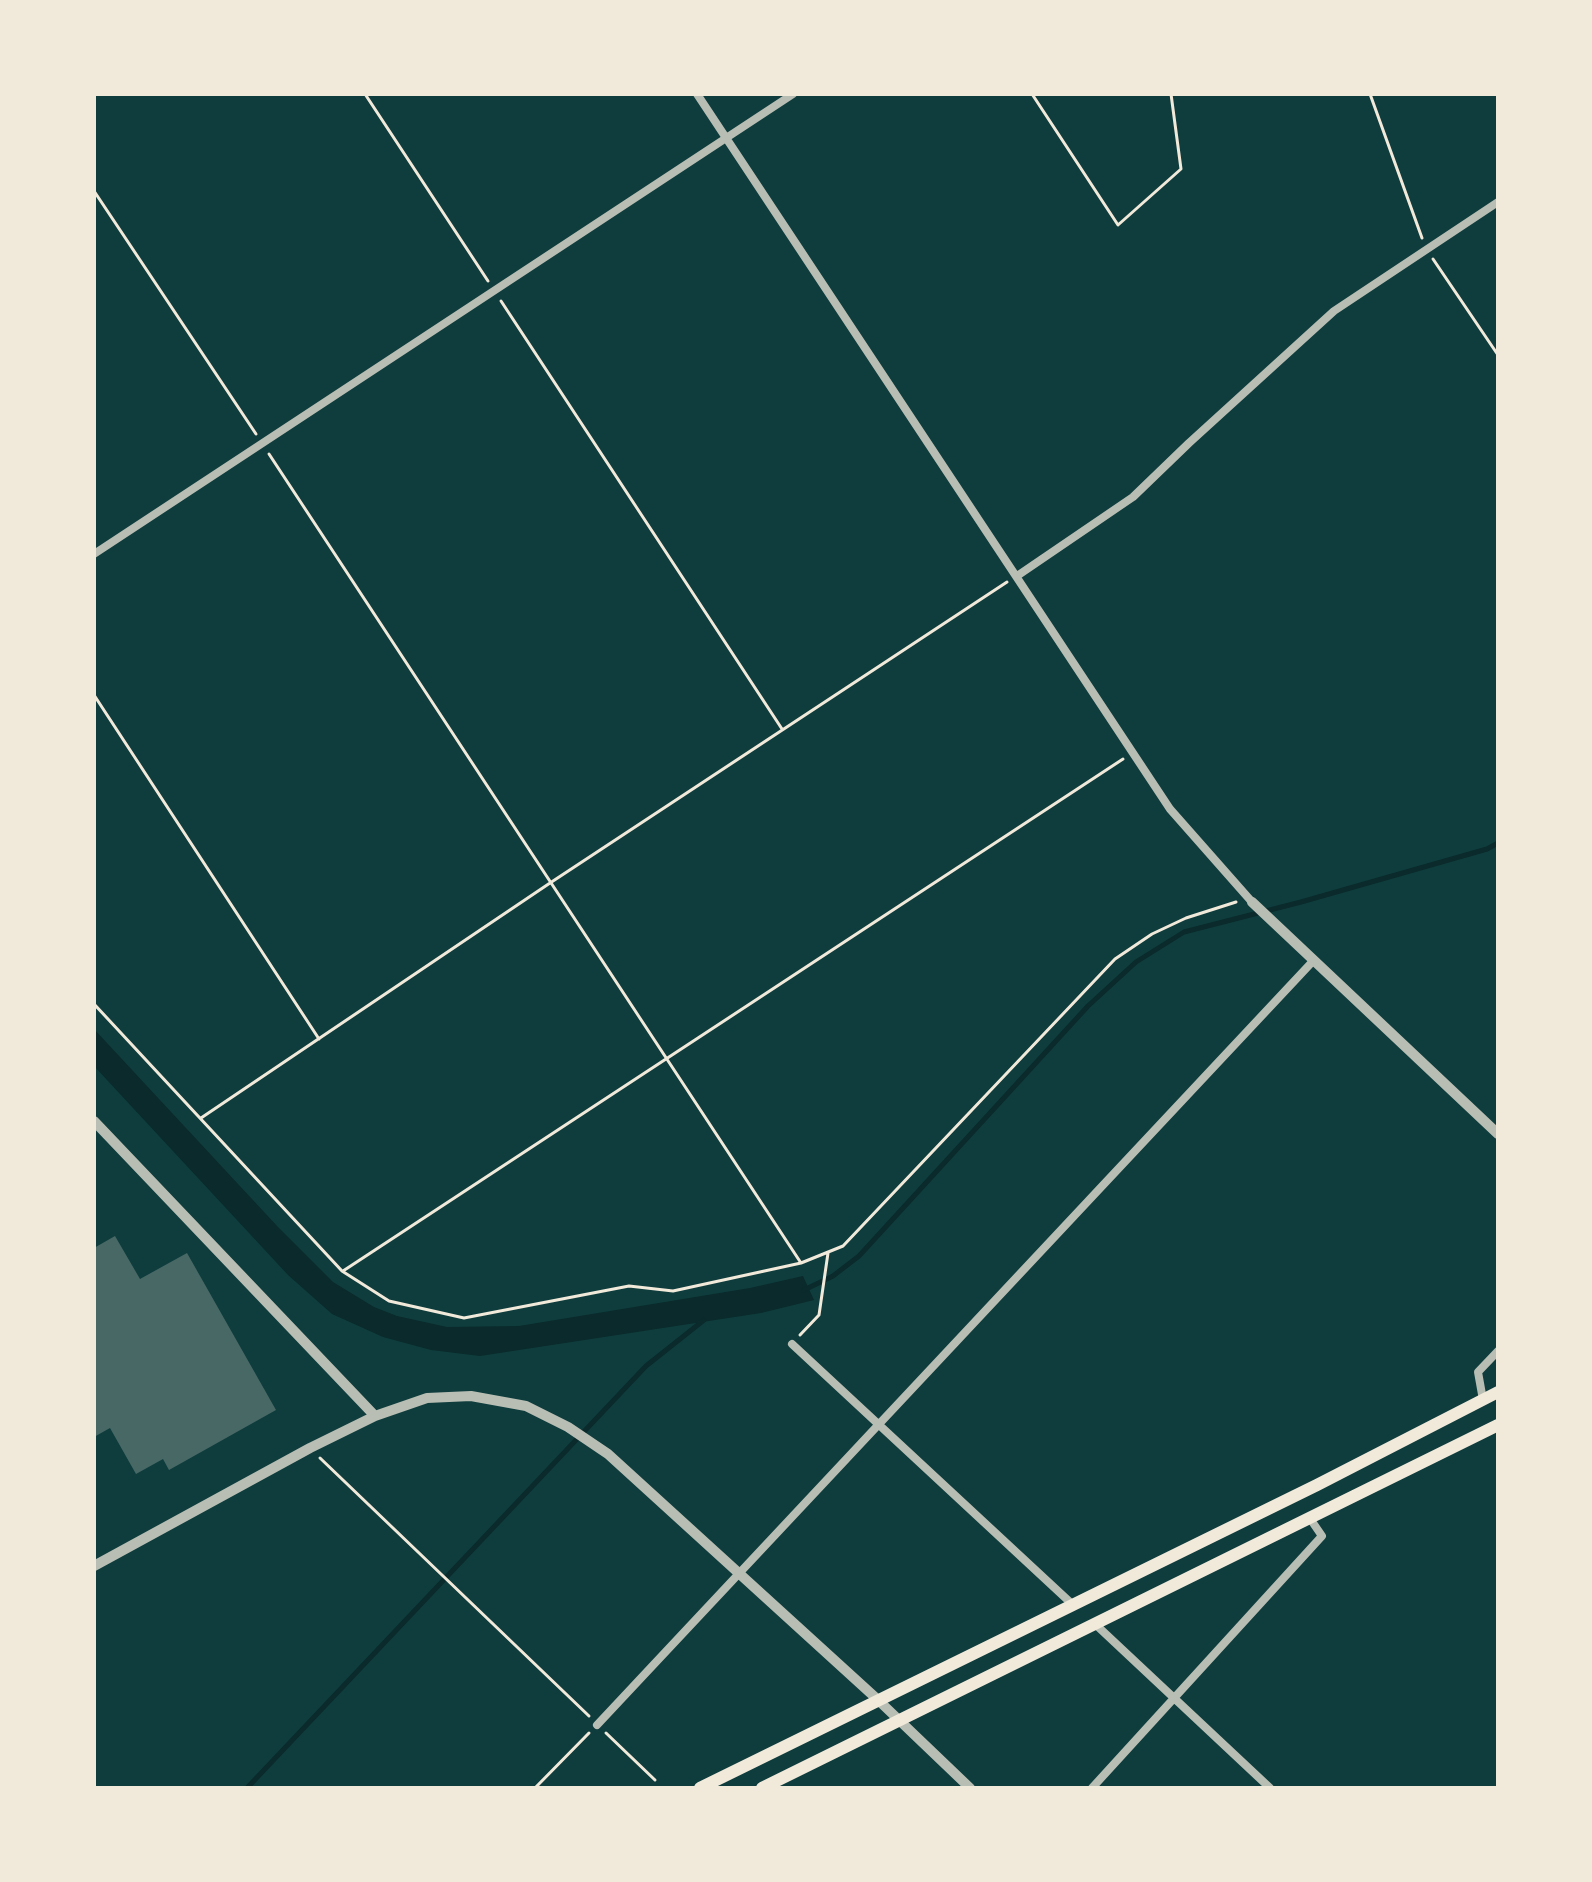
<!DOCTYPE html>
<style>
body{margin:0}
#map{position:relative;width:1592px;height:1882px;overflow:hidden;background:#0f3d3e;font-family:"Noto Serif",serif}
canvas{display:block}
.frame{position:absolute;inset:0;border:96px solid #f1e9da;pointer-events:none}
</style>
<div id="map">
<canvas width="1592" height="1882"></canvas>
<div class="frame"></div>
</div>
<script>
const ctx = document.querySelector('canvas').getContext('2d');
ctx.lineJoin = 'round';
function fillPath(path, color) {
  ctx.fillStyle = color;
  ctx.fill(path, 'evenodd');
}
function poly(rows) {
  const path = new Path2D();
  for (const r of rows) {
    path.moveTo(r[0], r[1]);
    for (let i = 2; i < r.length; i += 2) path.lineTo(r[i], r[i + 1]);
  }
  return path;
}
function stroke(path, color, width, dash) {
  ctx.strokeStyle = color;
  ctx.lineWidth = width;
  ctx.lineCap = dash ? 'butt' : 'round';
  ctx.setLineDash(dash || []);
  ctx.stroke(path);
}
fillPath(poly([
 [94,1029,278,1227,333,1282,374,1307,397,1316,447,1327,519,1326,750,1288,803,1276,814,1300,761,1313,480,1356,431,1350,383,1337,332,1314,288,1275,94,1066]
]), '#0a2a2b');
stroke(poly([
 [804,1290,833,1276,859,1256,1088,1006,1136,962,1184,932,1301,902,1487,849,1498,843],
 [247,1788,646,1366,704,1320]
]), '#0a2a2b', 5);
fillPath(poly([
 [115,1236,140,1279,187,1253,276,1410,169,1470,163,1459,136,1474,110,1428,94,1437,94,1248]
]), '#486865');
stroke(poly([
 [365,94,488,281],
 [1032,94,1118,225,1181,169,1171,94],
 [1370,94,1422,238],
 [94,191,256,434],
 [1433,259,1498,355],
 [501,301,782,729],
 [269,454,801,1263],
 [94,695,319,1039],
 [94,1004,342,1271,389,1301,464,1318,629,1286,673,1291,801,1263,843,1246,1115,959,1152,934,1186,918,1236,902],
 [201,1118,550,883,1007,582],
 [343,1271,1123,759],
 [800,1335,819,1315,828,1253],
 [320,1458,589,1716],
 [606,1733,655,1780],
 [535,1788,589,1733]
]), '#f1e9da', 3);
stroke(poly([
 [697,94,1170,809,1252,902],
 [94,554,793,94],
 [1017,576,1133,497,1189,443,1334,311,1498,202],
 [792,1344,1072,1604],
 [1483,1400,1478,1372,1498,1351],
 [1094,1623,1270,1788],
 [597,1725,1314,960],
 [1092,1788,1322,1536,1309,1517]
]), '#b8beb3', 8);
stroke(poly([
 [1252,902,1498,1134],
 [94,1121,375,1416],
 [94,1566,310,1448,375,1416,427,1398,471,1396,526,1406,568,1427,608,1454,877,1699,970,1788]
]), '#b8beb3', 10);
stroke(poly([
 [700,1788,1317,1485,1498,1392],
 [762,1788,1498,1425]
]), '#f1e9da', 12);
</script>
